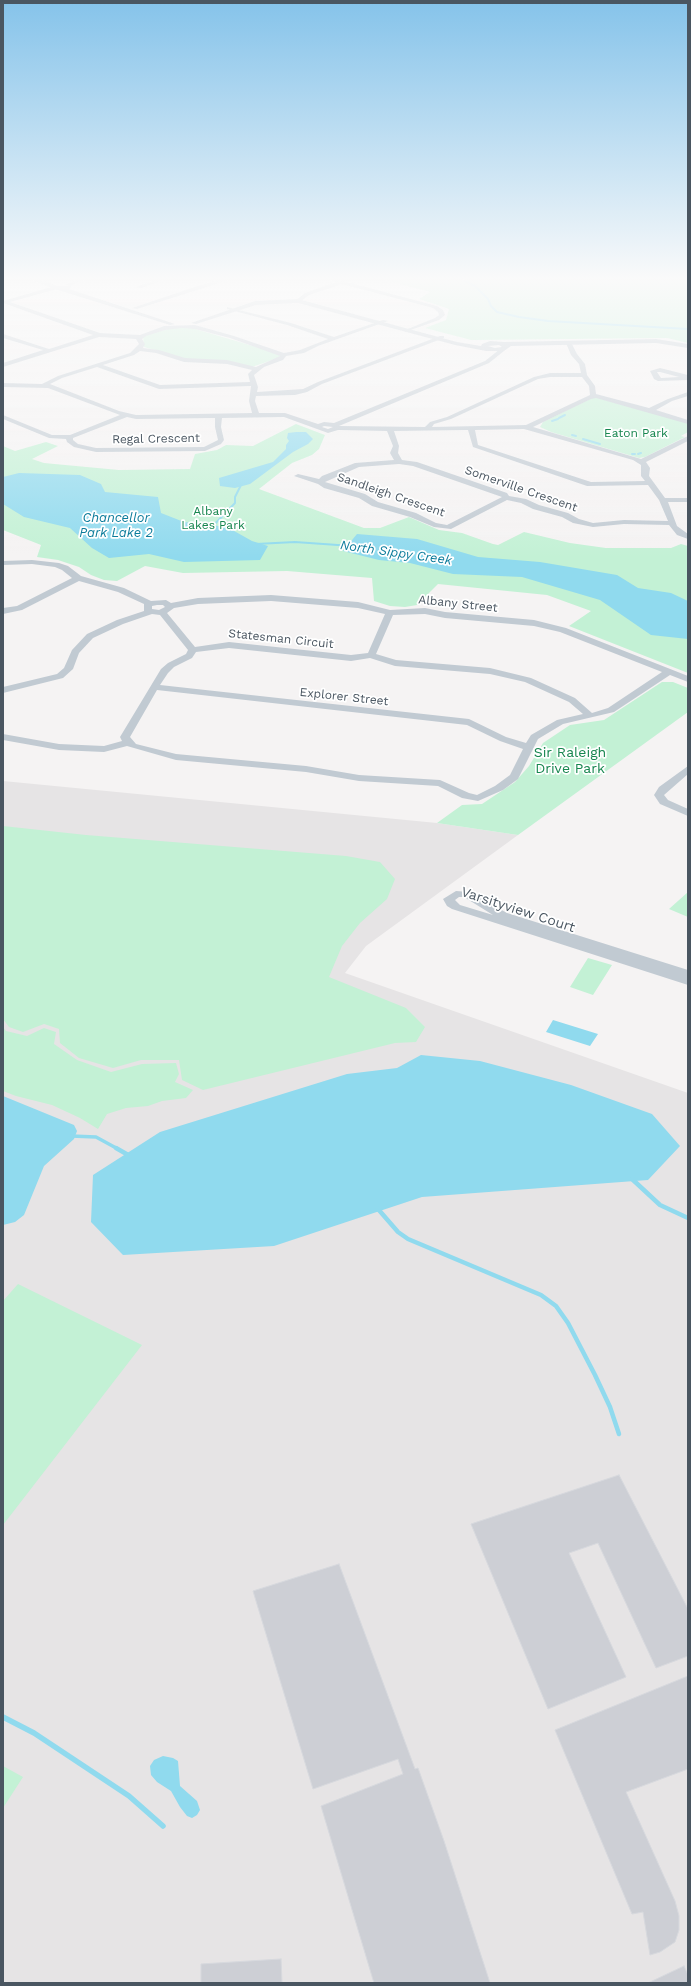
<!DOCTYPE html>
<style>
body{margin:0}
#map{position:relative;width:691px;height:1986px;overflow:hidden;background:#f5f3f3;font-family:"Work Sans",sans-serif}
canvas{display:block}
.frame{position:absolute;inset:0;border:4px solid #4a5661;pointer-events:none}
</style>
<div id="map">
<canvas width="691" height="1986"></canvas>
<div class="frame"></div>
</div>
<script>
const ctx = document.querySelector('canvas').getContext('2d');
ctx.lineJoin = 'round';
function fillPath(path, color) {
  ctx.fillStyle = color;
  ctx.fill(path, 'evenodd');
}
function poly(rows) {
  const path = new Path2D();
  for (const r of rows) {
    path.moveTo(r[0], r[1]);
    for (let i = 2; i < r.length; i += 2) path.lineTo(r[i], r[i + 1]);
  }
  return path;
}
function stroke(path, color, width, dash) {
  ctx.strokeStyle = color;
  ctx.lineWidth = width;
  ctx.lineCap = dash ? 'butt' : 'round';
  ctx.setLineDash(dash || []);
  ctx.stroke(path);
}
function label(font, color, halo, rows, align = 'center') {
  ctx.font = font + ' "Work Sans",sans-serif';
  ctx.lineWidth = 3.5;
  ctx.setLineDash([]);
  ctx.textBaseline = 'middle';
  ctx.strokeStyle = halo;
  ctx.fillStyle = color;
  for (const [text, x, y, turn = 0] of rows) {
    ctx.save();
    ctx.translate(x, y);
    ctx.rotate((+turn || 0) * Math.PI / 180);
    ctx.textAlign = isNaN(turn) ? turn : align;
    if (halo) ctx.strokeText(text, 0, 0);
    ctx.fillText(text, 0, 0);
    ctx.restore();
  }
}
fillPath(poly([
 [3,781,437,823,518,835,366,946,345,973,688,1093,688,1983,3,1983]
]), '#e6e4e5');
fillPath(poly([
 [385,280,688,280,688,343,667,338,471,340,425,328,446,320,449,309,419,299,430,292],
 [173,328,192,328,277,353,281,357,252,367,236,363,190,360,144,347,143,337,152,333],
 [594,397,688,423,688,432,681,436,685,437,645,457,639,458,551,432,540,427,543,422],
 [296,424,325,435,319,449,312,455,292,463,259,489,364,528,380,528,409,517,439,530,462,533,493,544,498,545,524,532,570,543,606,548,671,548,681,544,688,546,688,673,569,626,591,611,547,595,438,584,417,605,405,607,390,606,374,601,372,578,287,571,183,573,145,566,117,581,104,580,91,575,79,567,58,560,37,557,41,545,3,530,3,446,15,451,46,442,58,446,32,459,44,463,119,470,190,469,195,454,217,450,226,445,253,446],
 [662,682,673,682,688,688,688,712,518,835,437,823,462,805,482,804,515,782,529,766,543,743,570,725,604,720],
 [3,826,86,835,346,856,380,862,395,879,387,899,360,923,342,946,329,977,406,1008,425,1027,416,1042,395,1043,203,1090,182,1080,179,1060,141,1060,113,1068,79,1058,60,1043,59,1029,44,1024,23,1032,9,1027,3,1019],
 [688,892,688,917,669,909],
 [588,958,612,965,593,995,570,987],
 [3,1027,6,1031,27,1036,44,1028,56,1032,54,1044,77,1060,111,1072,142,1064,176,1063,179,1074,175,1082,193,1090,186,1098,162,1101,148,1106,126,1108,107,1114,98,1129,80,1118,52,1105,16,1096,3,1091],
 [18,1284,142,1345,3,1525,3,1301],
 [3,1766,23,1777,3,1808]
]), '#c3f1d5');
fillPath(poly([
 [296,432,306,432,313,439,308,444,293,452,250,484,235,488,220,486,219,478,273,462,286,449,286,445,289,441,287,438,288,433],
 [19,473,80,475,101,484,105,492,158,497,161,513,184,522,227,527,252,541,268,546,260,560,184,562,149,554,109,558,92,548,70,528,24,517,3,504,3,477],
 [357,534,417,539,478,557,540,562,617,575,638,588,671,593,688,601,688,639,651,635,600,600,522,577,453,574,410,563,379,560,343,551],
 [553,1020,598,1034,590,1046,546,1032],
 [421,1055,480,1061,571,1085,652,1114,680,1146,648,1180,422,1197,274,1246,123,1255,91,1222,93,1175,160,1132,347,1074,397,1068],
 [3,1096,74,1125,77,1131,74,1139,44,1166,24,1215,15,1222,3,1225],
 [163,1756,173,1758,178,1761,180,1786,197,1801,200,1810,197,1815,192,1818,187,1816,180,1807,171,1791,157,1782,151,1775,150,1766,154,1760]
]), '#90daee');
stroke(poly([
 [463,280,475,286,488,299,491,306,497,312,519,317,548,321,688,329],
 [559,418,565,415],
 [552,421,558,419],
 [572,435,576,436],
 [583,439,600,444],
 [632,454,635,454],
 [638,454,641,453],
 [211,528,235,503,235,497,242,483],
 [256,544,295,542,352,546]
]), '#90daee', 2);
stroke(poly([
 [71,1136,96,1137,118,1149]
]), '#90daee', 3.5);
stroke(poly([
 [116,1148,130,1156],
 [632,1179,660,1205,688,1218],
 [378,1209,398,1232,408,1239,541,1295,556,1306,568,1323,595,1375,610,1407,619,1434]
]), '#90daee', 4.5);
stroke(poly([
 [3,1717,34,1733,129,1796,163,1826]
]), '#90daee', 5.5);
const building = poly([
 [619,1475,688,1609,688,1656,656,1668,598,1543,569,1553,626,1677,548,1709,471,1524,619,1475],
 [339,1564,415,1769,418,1768,444,1841,490,1983,374,1983,321,1806,403,1774,398,1759,313,1789,253,1591,339,1564],
 [688,1676,688,1769,626,1792,675,1901,679,1916,679,1930,675,1942,660,1952,650,1955,643,1912,632,1914,555,1730,688,1676],
 [281,1959,282,1983,201,1983,201,1964,281,1959],
 [684,1966,688,1975,688,1983,648,1983,684,1966]
]);
fillPath(building, '#cdcfd5');
stroke(building, '#d7d9de', 1);
fillPath(poly([
 [76,280,85,280,69,286,66,284,76,280],
 [155,280,164,280,141,288,136,287,155,280],
 [216,280,229,280,137,309,132,308,216,280],
 [330,280,339,280,437,306,443,310,445,315,439,320,405,332,405,330,435,318,439,315,438,312,433,308,342,284,309,295,300,302,295,301,305,293,336,282,330,280],
 [55,286,57,289,10,302,100,333,140,335,164,326,195,325,234,336,284,353,300,350,328,339,287,325,227,309,227,307,291,323,334,337,383,320,388,321,318,346,304,353,286,356,283,360,264,367,254,375,258,387,257,392,303,389,318,382,440,336,444,336,444,338,322,384,307,392,295,395,256,396,255,401,259,413,285,413,318,424,324,422,334,423,485,361,500,349,504,349,504,351,489,363,339,426,425,427,430,422,447,417,534,377,550,373,581,373,579,364,571,355,566,343,571,342,577,354,585,364,587,375,595,386,596,394,649,408,668,399,688,392,688,396,672,401,656,410,688,420,688,424,596,398,591,399,533,427,641,459,688,436,688,441,646,462,650,468,649,476,665,498,688,498,688,502,668,502,677,526,688,534,688,539,677,535,669,525,624,524,593,527,573,523,562,517,533,509,521,503,507,500,451,529,434,527,410,517,372,506,359,498,324,488,318,484,294,476,298,474,319,479,322,476,355,463,394,460,390,453,393,446,387,431,338,430,328,433,284,417,222,418,221,427,224,440,221,444,205,451,96,452,74,447,67,442,66,439,49,438,3,419,3,415,52,435,70,435,120,415,48,388,3,387,3,383,42,384,58,376,130,353,139,344,136,339,99,337,3,367,3,363,43,350,3,338,3,334,49,349,93,335,3,303,3,301,55,286],
 [182,328,195,329,230,338,280,356,256,367,227,360,185,358,159,350,143,348,145,344,142,339,146,336,165,330,182,328],
 [140,351,156,353,184,362,227,364,252,370,248,374,250,382,160,385,103,365,134,355,140,351],
 [97,367,159,389,251,386,249,401,252,413,136,415,119,411,50,384,62,378,97,367],
 [550,377,582,377,589,386,590,395,526,425,432,427,434,424,451,419,538,379,550,377],
 [127,417,136,419,215,418,215,427,218,440,204,447,96,448,78,444,73,440,73,438,127,417],
 [324,426,333,427,328,429,322,427,324,426],
 [524,429,633,460,641,465,641,476,645,481,591,482,478,445,475,430,524,429],
 [468,430,473,447,587,486,648,485,659,500,668,521,624,520,593,523,579,519,568,513,539,505,526,499,509,496,507,493,417,462,402,460,398,453,399,446,394,431,468,430],
 [399,464,413,466,502,497,447,525,436,523,416,513,378,502,365,494,325,482,359,467,399,464],
 [660,368,688,375,688,380,658,381,654,379,650,371,660,368],
 [657,372,660,372,679,377,661,378,657,372],
 [32,560,59,563,68,566,81,576,124,588,151,601,166,600,171,603,198,598,271,595,358,602,390,610,425,608,445,612,534,620,566,628,688,676,688,682,670,675,614,712,563,724,538,739,518,779,503,790,478,801,462,798,438,786,359,781,306,772,176,760,127,746,104,752,59,750,3,740,3,734,59,744,104,746,122,741,120,737,161,669,168,663,186,654,188,650,160,615,152,614,123,624,93,638,79,653,73,669,63,678,3,693,3,687,57,674,64,668,72,650,87,634,117,620,144,611,144,604,118,592,79,581,22,610,3,614,3,608,17,606,72,578,62,570,55,567,32,564,3,565,3,561,32,560],
 [271,601,358,608,385,614,368,653,351,655,229,642,195,647,167,613,174,608,198,604,271,601],
 [157,605,163,605,165,607,159,610,152,609,152,606,157,605],
 [425,614,445,618,534,626,560,632,662,672,608,708,592,713,575,698,531,678,490,668,396,660,376,654,393,615,425,614],
 [229,648,351,661,370,658,395,666,490,674,525,682,569,702,583,714,557,720,531,735,526,743,506,737,469,719,160,685,168,673,174,667,192,658,196,652,229,648],
 [157,690,467,725,500,741,523,749,510,775,495,786,477,795,469,793,440,780,359,775,306,766,176,754,136,744,130,737,157,690],
 [688,766,688,774,664,795,668,800,688,809,688,816,660,804,654,795,659,787,688,766],
 [456,891,470,892,507,913,688,970,688,985,452,909,447,906,443,899,456,891],
 [459,897,464,897,493,915,460,905,455,900,459,897]
]), '#c1cad2');
fillPath(poly([
 [32,280,41,280,58,286,70,286,71,287,69,289,175,324,170,325,55,289,32,280],
 [298,299,457,342,481,346,482,344,490,341,504,342,656,339,688,344,688,348,656,343,511,346,504,351,486,351,455,345,298,303,256,305,196,324,191,323,255,301,298,299],
 [499,345,502,347,495,348,488,346,499,345]
]), '#c1cad2');
const sky = ctx.createLinearGradient(0, 0, 0, 558);
sky.addColorStop(0, '#85c3ea');
sky.addColorStop(0.5, '#fafafa');
sky.addColorStop(1, '#fafafa00');
ctx.fillStyle = sky;
ctx.fillRect(0, 0, 691, 558);
label('12px', '#17864f', '#fff', [
 ["Eaton Park",636,433],
 ["Albany",213,511],
 ["Lakes Park",213,525]
]);
label('12px', '#4a5661', '#fff', [
 ["Regal Crescent",156,439,-1],
 ["Somerville Crescent",521,489,19],
 ["Sandleigh Crescent",391,495,19],
 ["Albany Street",458,604,6],
 ["Statesman Circuit",281,639,6],
 ["Explorer Street",344,697,6]
]);
label('italic 13px', '#0c7c9b', '#fff', [
 ["Chancellor",116,518],
 ["Park Lake 2",116,533],
 ["North Sippy Creek",396,553,8]
]);
label('14px', '#17864f', '#fff', [
 ["Sir Raleigh",570,753],
 ["Drive Park",570,769]
]);
label('14px', '#4a5661', '#fff', [
 ["Varsityview Court",518,910,18]
]);
</script>
